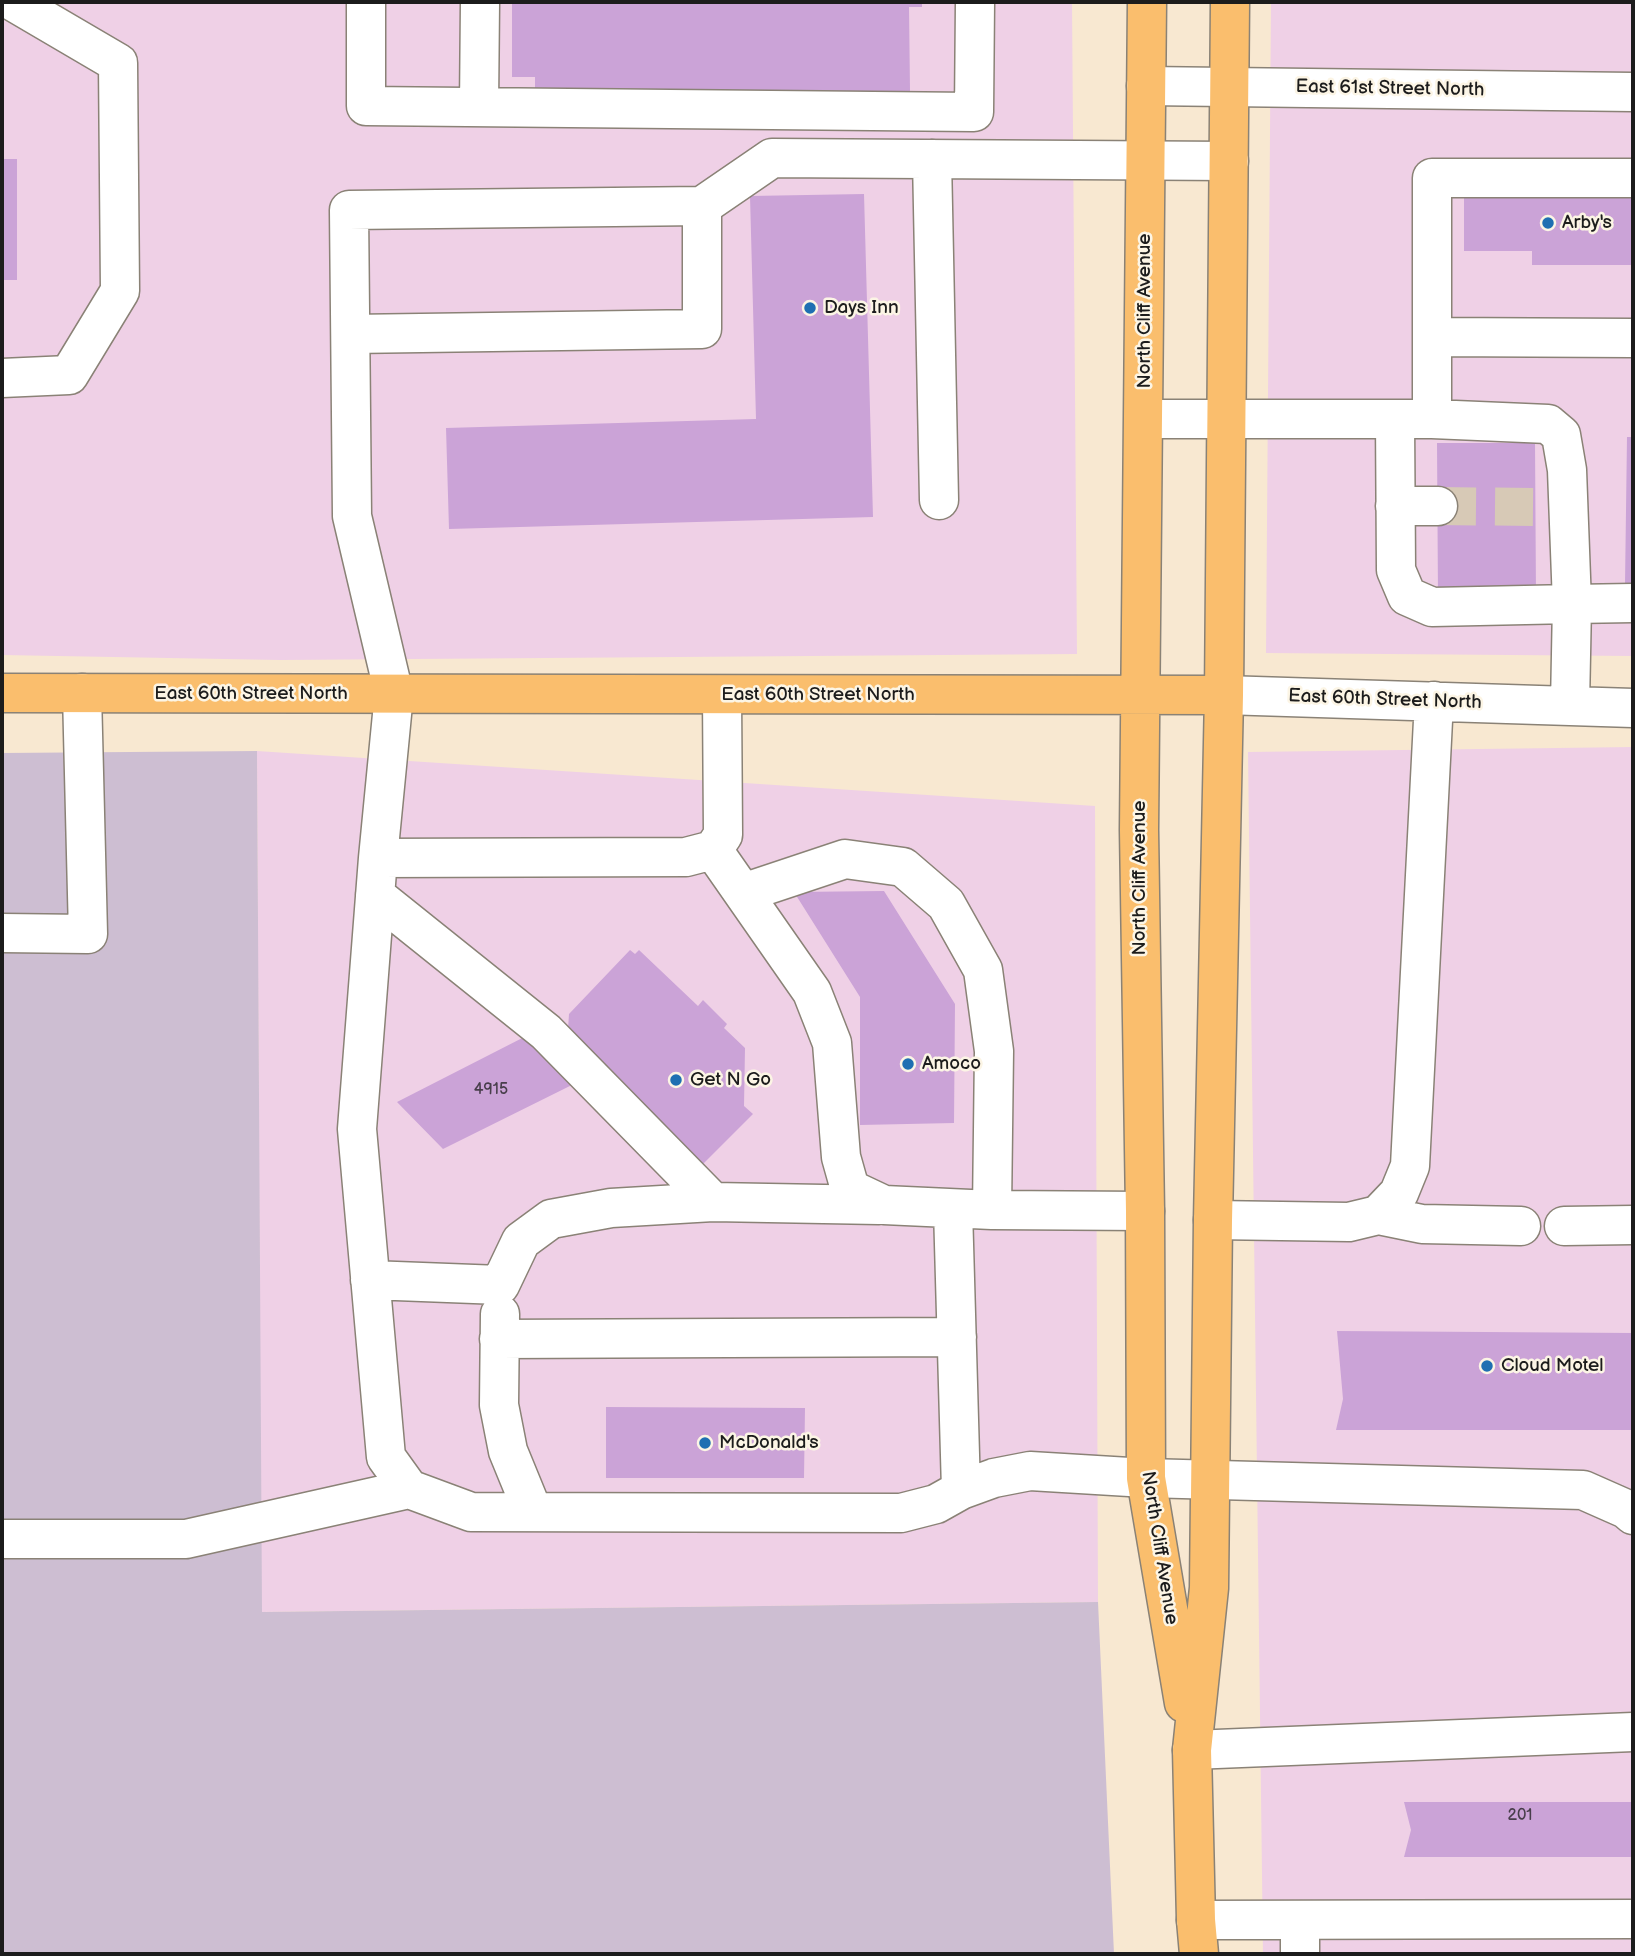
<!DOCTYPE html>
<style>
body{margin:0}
#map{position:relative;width:1635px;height:1956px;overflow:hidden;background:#f8e8d1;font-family:"Balsamiq Sans",sans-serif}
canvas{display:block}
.frame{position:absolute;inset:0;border:4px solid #1c1c1c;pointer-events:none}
</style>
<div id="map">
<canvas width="1635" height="1956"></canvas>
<div class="frame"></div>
</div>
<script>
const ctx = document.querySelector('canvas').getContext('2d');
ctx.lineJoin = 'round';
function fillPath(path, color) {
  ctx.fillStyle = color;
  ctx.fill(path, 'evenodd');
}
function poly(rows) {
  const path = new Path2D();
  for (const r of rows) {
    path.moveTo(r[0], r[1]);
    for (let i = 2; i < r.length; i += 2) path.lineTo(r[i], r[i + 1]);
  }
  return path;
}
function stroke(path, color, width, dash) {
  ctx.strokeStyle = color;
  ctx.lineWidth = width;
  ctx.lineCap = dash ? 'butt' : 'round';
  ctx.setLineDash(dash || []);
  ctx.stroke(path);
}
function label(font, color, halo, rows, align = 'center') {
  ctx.font = font + ' "Balsamiq Sans",sans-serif';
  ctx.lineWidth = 5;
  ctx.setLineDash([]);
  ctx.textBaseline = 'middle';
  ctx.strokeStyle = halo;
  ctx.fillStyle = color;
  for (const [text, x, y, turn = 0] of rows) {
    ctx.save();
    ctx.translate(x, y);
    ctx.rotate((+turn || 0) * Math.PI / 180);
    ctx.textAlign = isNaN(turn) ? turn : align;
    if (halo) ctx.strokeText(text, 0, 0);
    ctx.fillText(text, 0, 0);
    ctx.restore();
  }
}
fillPath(poly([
 [2,2,1072,2,1077,654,280,660,2,655],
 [1271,2,1633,2,1633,656,1266,653],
 [1633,747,1633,1954,1263,1954,1248,752],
 [257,751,1095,806,1098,1602,261,1612]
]), '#efd0e6');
fillPath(poly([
 [257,751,262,1612,1098,1602,1114,1954,2,1954,2,753]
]), '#cdbed2');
fillPath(poly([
 [512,2,922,2,922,7,909,7,910,91,535,91,535,77,512,77],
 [2,159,17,159,17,280,2,280],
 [1633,192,1633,265,1532,265,1532,251,1464,251,1464,195],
 [864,194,873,517,449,529,446,428,756,419,750,196],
 [1627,437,1633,437,1633,584,1625,584],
 [1437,443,1535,443,1536,597,1438,598],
 [884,891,955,1004,954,1123,860,1125,860,997,794,892],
 [630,950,635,954,639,950,698,1006,703,1000,727,1024,724,1028,745,1048,744,1106,753,1114,698,1169,568,1029,569,1014],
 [536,1031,586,1078,443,1149,397,1102],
 [1337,1331,1633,1333,1633,1430,1336,1430,1343,1399],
 [606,1407,805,1408,804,1478,606,1478],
 [1404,1802,1633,1802,1633,1857,1404,1857,1411,1830]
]), '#cba3d7');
stroke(poly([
 [1438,506,1535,507]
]), '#d7c9b6', 38, [38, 19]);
const minor = poly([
 [366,2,366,106,974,112,975,2],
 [1146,86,1633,92],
 [479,107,480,2],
 [932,159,939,500],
 [1229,161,772,158,702,206,349,210,352,516,394,694,378,858,357,1129,386,1457,409,1489,471,1512,901,1513,936,1504,961,1490,994,1478,1030,1471,1146,1478,1583,1490,1626,1509,1633,1515],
 [351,334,702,329,702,206],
 [1432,337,1432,178,1633,178],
 [2,378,69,375,120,291,118,63,14,2],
 [1144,419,1432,419,1548,424,1561,435,1567,470,1572,604,1432,607,1407,596,1396,570,1395,419],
 [1432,419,1432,337,1633,338],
 [1395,506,1438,506],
 [1224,695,1633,708],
 [1570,705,1572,604,1633,603],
 [713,850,812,992,832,1043,841,1157,850,1189,884,1205,992,1210,1145,1211],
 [378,858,686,857,713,850,723,835,722,695],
 [743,893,845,859,903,867,946,904,983,970,994,1051,992,1210],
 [375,895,546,1032,713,1202],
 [2,933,88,934,82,693],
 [953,1209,961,1490],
 [1378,1215,1422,1224,1521,1226],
 [1213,1220,1349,1222,1378,1215,1399,1193,1410,1166,1434,701],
 [1564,1226,1633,1225],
 [370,1280,500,1285,521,1241,551,1219,611,1208,713,1202,879,1205],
 [500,1314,499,1405,508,1451,533,1512],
 [499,1339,957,1337],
 [2,1539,186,1539,409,1489],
 [1192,1750,1633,1732],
 [1196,1920,1633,1919],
 [1300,1954,1300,1920]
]);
const major = poly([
 [1147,2,1139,830,1145,1211,1146,1478,1184,1703],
 [2,693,1224,695],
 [1199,1954,1196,1920,1192,1750,1209,1588,1213,1220,1224,695,1230,2]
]);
stroke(minor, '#8a8276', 41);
stroke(major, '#8a8276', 41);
stroke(minor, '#fff', 38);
stroke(major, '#fabe6d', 38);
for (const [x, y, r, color] of [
 [1548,223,7,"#1f6fb2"],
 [810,308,7,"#1f6fb2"],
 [908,1064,7,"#1f6fb2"],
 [676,1080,7,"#1f6fb2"],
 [1487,1366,7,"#1f6fb2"],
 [705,1443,7,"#1f6fb2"]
]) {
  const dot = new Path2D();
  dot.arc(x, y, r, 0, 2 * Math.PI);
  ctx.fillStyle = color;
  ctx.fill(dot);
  stroke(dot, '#fcf5e5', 2.5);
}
label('16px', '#483e4b', null, [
 ["4915",491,1090],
 ["201",1520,1816]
]);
label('19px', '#1c1c1c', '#fcf5e5', [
 ["East 61st Street North",1390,89,1],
 ["North Cliff Avenue",1145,311,-90],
 ["East 60th Street North",251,694],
 ["East 60th Street North",818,695],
 ["East 60th Street North",1385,700,2],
 ["North Cliff Avenue",1140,878,-90],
 ["North Cliff Avenue",1159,1548,81]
]);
label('19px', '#1c1c1c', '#fcf5e5', [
 ["Arby's",1562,223],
 ["Days Inn",824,308],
 ["Amoco",922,1064],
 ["Get N Go",690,1080],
 ["Cloud Motel",1501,1366],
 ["McDonald's",719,1443]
], 'left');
</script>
